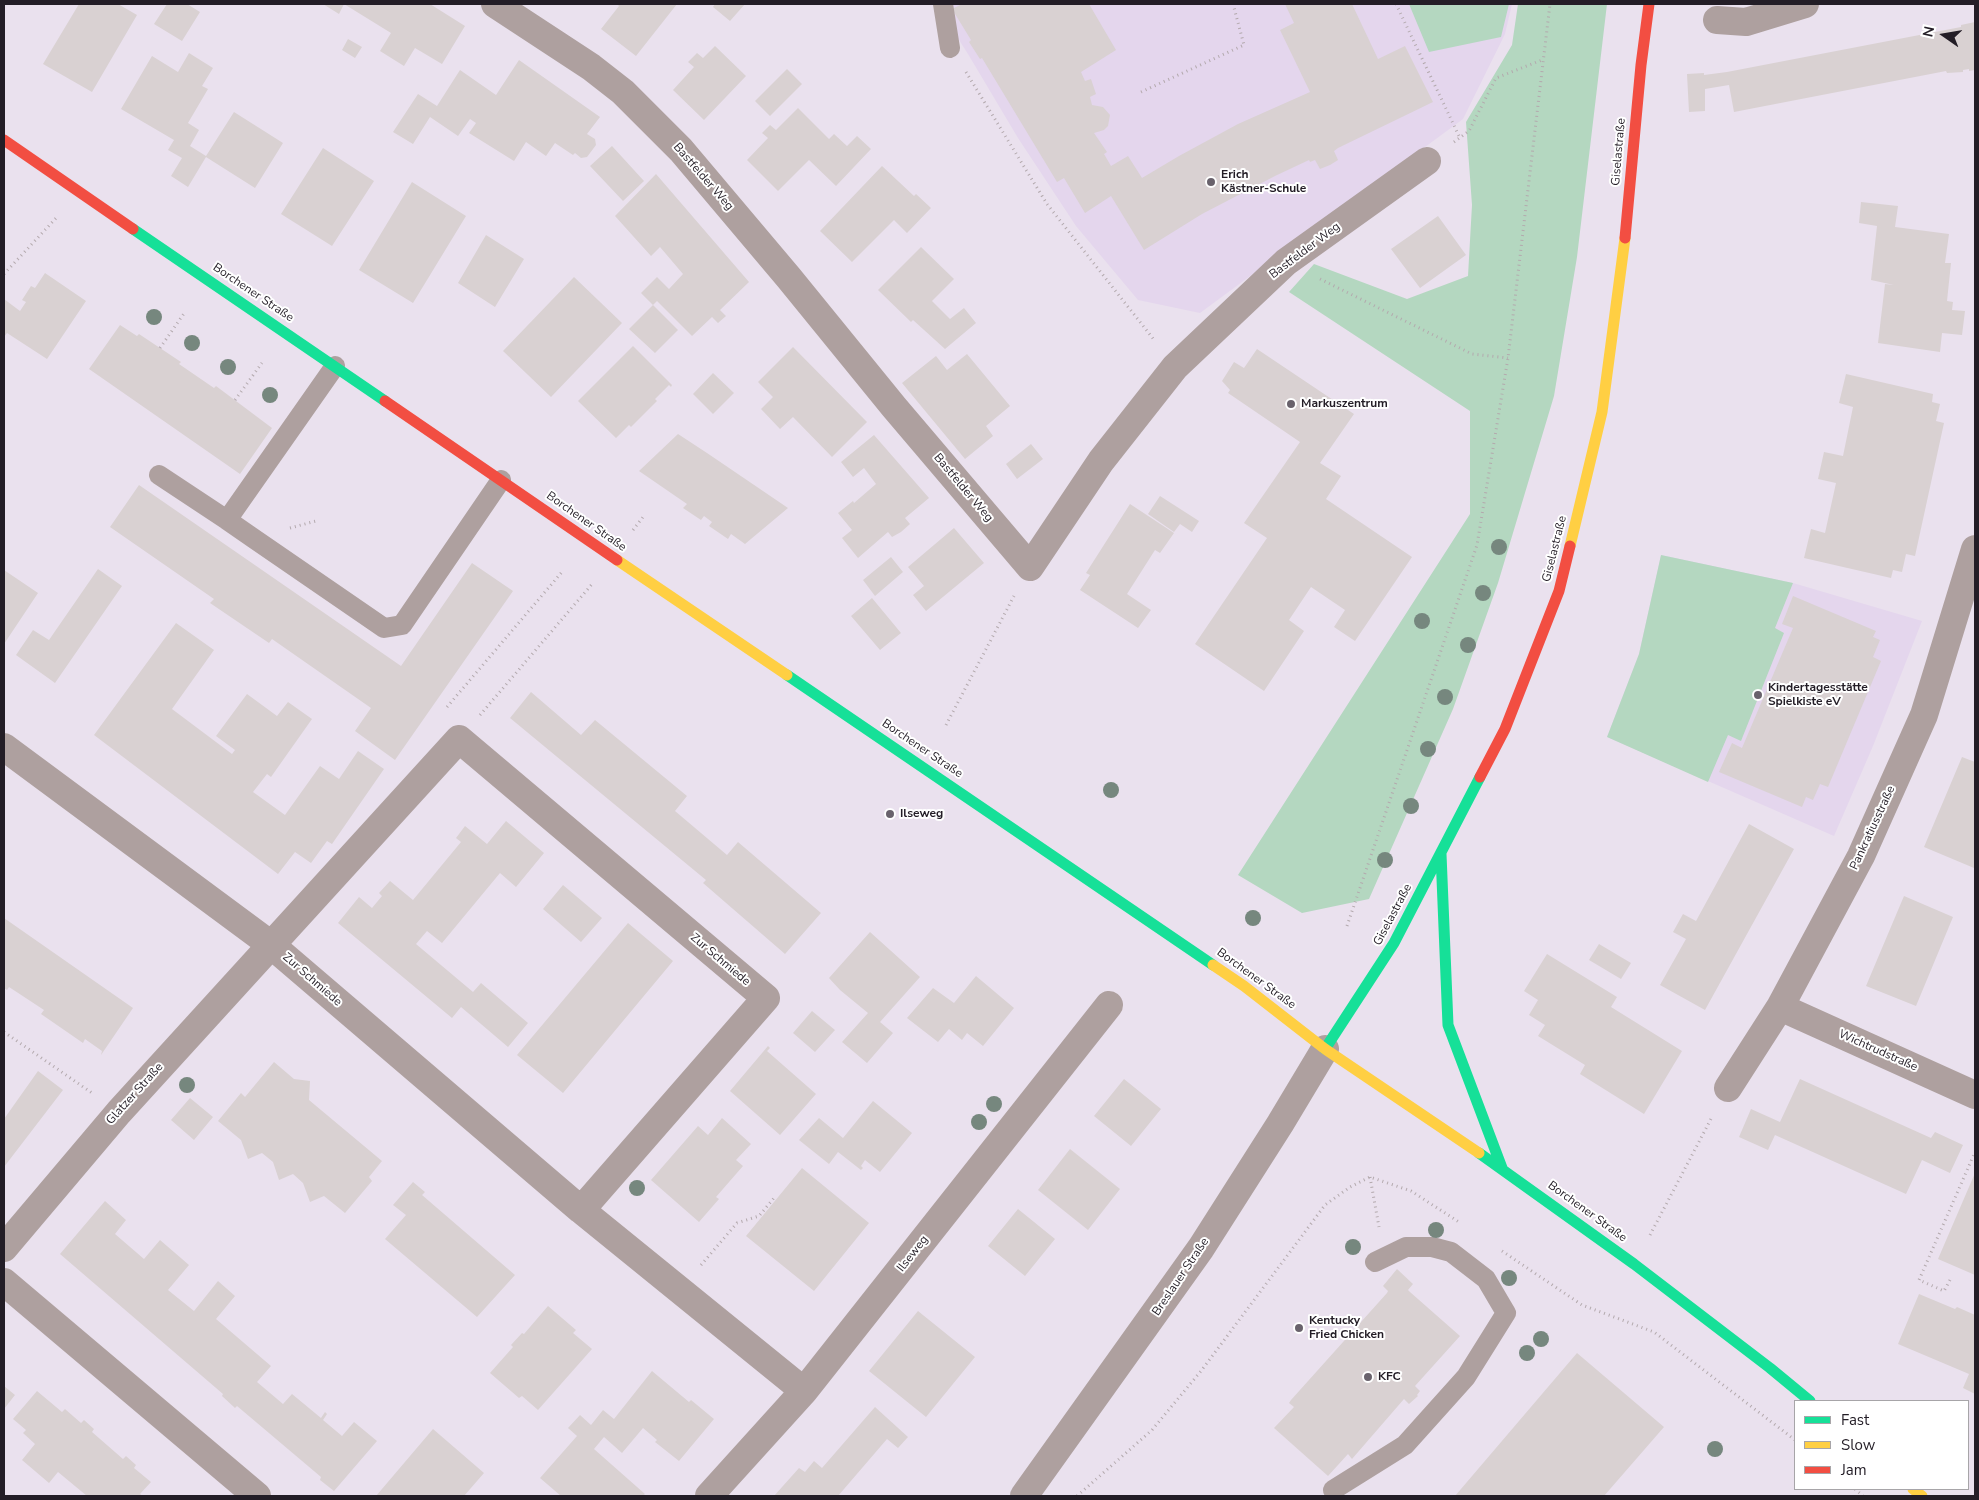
<!DOCTYPE html>
<meta charset="utf-8">
<style>
body{margin:0}
#map{position:relative;width:1979px;height:1500px;overflow:hidden;background:#eae1ee;font-family:"Nunito Sans",sans-serif}
canvas{display:block}
.frame{position:absolute;inset:0;border:5px solid #231d26;pointer-events:none}
.legend{position:absolute;left:1794px;top:1400px;width:175px;height:90px;box-sizing:border-box;background:#fff;border:1px solid #a7a5a8;margin:0;padding:6px 9px;list-style:none;font-size:15px;color:#231d26}
.legend li{display:flex;align-items:center;gap:10px;height:25px}
.legend b{width:25px;border:1px solid #a7a5a8}
.north{position:absolute;left:1919px;top:10px;width:50px;height:50px;-webkit-text-stroke:4px #fff;paint-order:stroke;rotate:283deg;font-size:14px;font-weight:700;line-height:20px;text-align:center;color:#231d26}
.north::after{content:'';display:block;margin:auto;width:18px;height:22px;background:#231d26;clip-path:polygon(50% 0,100% 100%,50% 72%,0 100%)}
</style>
<div id="map">
<canvas width="1979" height="1500"></canvas>
<div class="frame"></div>
<ul class="legend">
<li><b style="height:6px;background:#16e098"></b>Fast</li>
<li><b style="height:6px;background:#ffcf43"></b>Slow</li>
<li><b style="height:6px;background:#f24e42"></b>Jam</li>
</ul>
<div class="north">N</div>
</div>
<script>
const ctx = document.querySelector('canvas').getContext('2d');
ctx.lineJoin = 'round';
function fillPath(path, color) {
  ctx.fillStyle = color;
  ctx.fill(path, 'evenodd');
}
function poly(rows) {
  const path = new Path2D();
  for (const r of rows) {
    path.moveTo(r[0], r[1]);
    for (let i = 2; i < r.length; i += 2) path.lineTo(r[i], r[i + 1]);
  }
  return path;
}
function stroke(path, color, width, dash) {
  ctx.strokeStyle = color;
  ctx.lineWidth = width;
  ctx.lineCap = dash ? 'butt' : 'round';
  ctx.setLineDash(dash || []);
  ctx.stroke(path);
}
function label(font, color, halo, rows, align = 'center') {
  ctx.font = font + ' "Nunito Sans",sans-serif';
  ctx.lineWidth = 4;
  ctx.setLineDash([]);
  ctx.textBaseline = 'middle';
  ctx.strokeStyle = halo;
  ctx.fillStyle = color;
  for (const [text, x, y, turn = 0] of rows) {
    ctx.save();
    ctx.translate(x, y);
    ctx.rotate((+turn || 0) * Math.PI / 180);
    ctx.textAlign = isNaN(turn) ? turn : align;
    if (halo) ctx.strokeText(text, 0, 0);
    ctx.fillText(text, 0, 0);
    ctx.restore();
  }
}
fillPath(poly([
 [936,4,1512,4,1505,34,1463,119,1200,313,1138,300,1076,226,1018,138,968,54],
 [1661,555,1793,583,1922,621,1873,746,1834,836,1607,737,1639,654]
]), '#e4d6ed');
fillPath(poly([
 [1409,4,1509,4,1501,37,1429,52],
 [1518,4,1607,4,1577,257,1554,396,1498,583,1453,709,1369,899,1302,913,1238,875,1470,514,1470,411,1289,292,1314,264,1407,299,1468,276,1472,205,1466,122,1512,45],
 [1661,555,1793,583,1775,628,1784,633,1741,741,1728,735,1708,782,1607,737,1639,654]
]), '#b4d7c0');
fillPath(poly([
 [79,4,118,4,137,15,92,92,43,64],
 [167,4,187,4,200,12,182,41,154,24],
 [323,4,430,4,465,26,442,64,415,48,404,66,380,51,391,33,344,4,339,14],
 [617,4,677,4,636,56,601,29,619,6],
 [715,4,745,4,730,21,713,7],
 [962,4,1089,4,1116,50,1081,72,1085,81,1091,79,1096,94,1090,97,1092,105,1103,107,1110,115,1108,126,1104,130,1094,133,1107,152,1104,154,1111,166,1128,156,1142,178,1179,156,1238,124,1310,92,1280,30,1294,23,1285,4,1352,4,1378,59,1405,46,1433,102,1338,148,1334,151,1338,160,1330,165,1320,169,1315,160,1310,162,1309,160,1275,176,1202,214,1144,250,1111,196,1085,213,1064,178,1057,182,982,58,980,59,969,42,971,40,952,9],
 [1975,22,1975,70,1969,71,1969,69,1963,70,1963,72,1947,73,1946,71,1734,112,1729,85,1705,89,1705,111,1689,112,1687,74,1704,73,1704,75,1727,72,1961,27,1961,25],
 [348,39,362,47,355,58,342,50],
 [715,46,746,76,704,120,673,90,694,67,688,62,697,53,703,58],
 [189,53,213,68,202,86,208,89,188,123,199,130,190,146,206,156,234,112,283,143,255,188,206,157,188,187,171,176,182,158,168,150,174,140,121,109,152,56,178,72],
 [519,60,600,117,587,134,595,139,596,145,587,157,581,158,575,153,573,155,555,143,546,156,526,142,514,161,469,133,476,123,470,119,458,136,430,117,413,144,393,132,418,94,437,106,460,70,496,95],
 [787,69,802,84,770,116,755,101],
 [798,108,829,139,834,134,847,146,857,136,871,149,836,186,809,160,778,191,747,160,768,138,762,133,770,125,776,130],
 [612,146,644,181,623,201,590,166],
 [323,148,374,181,332,246,281,214],
 [882,166,914,196,916,194,931,208,907,233,894,220,852,262,820,231],
 [656,174,749,282,720,310,726,316,718,323,712,317,692,336,657,301,653,305,641,293,657,277,669,289,683,274,660,247,651,256,615,216],
 [412,182,466,216,413,303,359,270],
 [1861,202,1898,206,1895,227,1949,234,1945,263,1951,263,1947,301,1953,302,1952,310,1965,311,1962,335,1942,333,1940,352,1878,343,1885,284,1894,285,1871,280,1877,226,1859,223],
 [1438,216,1466,255,1420,288,1391,249],
 [486,235,524,259,495,307,458,283],
 [921,247,954,279,932,301,950,319,964,308,976,323,945,349,913,320,911,322,878,290],
 [45,273,86,301,47,359,7,333,4,337,4,299,20,311,26,302,22,300,31,286,35,288],
 [574,277,622,323,551,397,503,351],
 [653,305,678,330,655,353,629,329],
 [120,325,137,336,139,334,181,362,179,364,214,388,216,386,272,428,240,474,89,369],
 [633,346,672,385,671,387,669,385,655,399,657,401,631,427,629,425,616,438,578,401],
 [793,347,867,422,832,457,793,417,780,429,761,409,773,397,758,382],
 [1257,349,1354,414,1320,463,1341,476,1326,499,1412,557,1355,641,1334,627,1345,610,1311,587,1289,620,1304,631,1264,691,1195,644,1267,538,1244,523,1300,442,1228,393,1230,390,1222,381,1234,362,1244,368],
 [967,354,1010,406,986,426,993,436,965,459,902,383,936,356,947,370],
 [713,373,734,393,713,414,693,394],
 [1846,374,1933,394,1932,402,1940,404,1936,421,1944,423,1915,556,1906,554,1902,572,1893,570,1891,578,1804,558,1811,529,1825,533,1836,483,1818,479,1824,452,1843,456,1853,407,1839,403],
 [678,434,707,453,788,508,745,544,731,534,728,539,709,526,712,522,704,516,701,520,683,508,687,504,639,471],
 [874,435,929,498,905,518,910,524,901,532,892,537,888,532,858,558,842,538,852,530,838,513,853,501,854,503,876,484,864,468,853,477,841,462],
 [1031,444,1043,459,1017,479,1006,464],
 [139,485,401,666,472,563,513,591,395,760,355,731,371,708,272,639,269,643,210,603,214,599,110,527],
 [1160,496,1199,521,1192,532,1180,524,1174,532,1148,514],
 [1130,504,1174,533,1160,553,1155,550,1127,594,1151,610,1138,628,1080,590,1090,575,1086,573],
 [954,528,984,563,926,611,913,595,924,586,908,567],
 [891,557,903,572,875,596,863,580],
 [98,569,122,586,55,683,16,655,33,630,49,640],
 [4,570,38,593,4,644],
 [1793,596,1876,631,1873,637,1880,640,1873,657,1881,661,1828,787,1820,784,1813,800,1806,797,1802,807,1719,772,1732,743,1742,748,1793,628,1782,624],
 [872,598,901,633,880,650,851,616],
 [176,623,214,650,172,709,232,754,235,750,216,736,247,694,277,716,288,702,312,719,271,777,267,774,253,792,285,815,320,766,339,779,358,751,384,769,332,844,327,841,311,863,295,852,278,874,94,735],
 [531,692,581,735,595,720,687,796,675,811,727,855,738,842,821,913,785,954,703,883,706,880,510,718],
 [1962,757,1975,762,1975,865,1974,868,1924,847],
 [506,821,544,853,516,887,500,873,442,943,427,931,416,944,473,992,481,983,528,1023,508,1047,461,1007,452,1018,338,923,359,897,372,908,382,896,379,893,390,881,413,900,461,842,456,838,465,826,487,844],
 [1749,824,1794,849,1705,1010,1660,985,1686,939,1673,932,1683,914,1696,921],
 [563,885,602,918,581,942,543,909],
 [1904,896,1953,917,1916,1006,1866,986],
 [4,918,133,1008,101,1055,102,1051,85,1039,83,1043,41,1014,44,1010,9,987,7,990,4,988],
 [628,923,673,961,563,1093,517,1055],
 [870,932,920,977,880,1022,893,1033,867,1063,842,1042,868,1013,840,990,829,978],
 [1599,944,1631,963,1621,979,1589,960],
 [1547,954,1617,997,1611,1007,1682,1051,1644,1114,1580,1074,1585,1065,1538,1036,1545,1025,1529,1015,1538,1000,1524,991],
 [976,976,1014,1008,983,1046,967,1033,962,1040,949,1029,938,1042,907,1018,933,988,954,1003],
 [812,1011,835,1030,815,1052,793,1033],
 [768,1046,770,1048,767,1051,816,1094,780,1135,730,1091],
 [274,1062,294,1079,310,1081,309,1100,382,1161,369,1177,372,1181,345,1213,324,1196,310,1202,303,1183,293,1174,279,1180,273,1162,262,1153,248,1159,241,1140,218,1121,241,1093,245,1097],
 [38,1071,63,1090,4,1167,4,1119],
 [1124,1079,1161,1109,1131,1146,1094,1116],
 [1800,1079,1931,1138,1935,1132,1963,1145,1950,1173,1922,1160,1906,1194,1775,1135,1768,1150,1739,1137,1751,1109,1780,1122],
 [190,1098,213,1117,194,1140,171,1120],
 [873,1101,912,1133,880,1172,865,1160,861,1166,863,1168,861,1170,838,1152,829,1164,799,1140,819,1118,843,1138],
 [722,1118,751,1144,736,1160,743,1166,716,1197,719,1199,699,1222,651,1180,698,1126,708,1135],
 [1070,1149,1120,1189,1088,1230,1038,1190],
 [802,1168,869,1223,814,1291,746,1236],
 [1975,1173,1975,1275,1938,1259],
 [413,1182,425,1192,422,1195,515,1275,477,1317,385,1239,406,1215,393,1205],
 [105,1201,126,1220,115,1234,144,1259,160,1240,189,1265,168,1290,194,1311,218,1281,235,1296,216,1319,271,1366,257,1382,283,1404,292,1394,321,1418,325,1412,327,1414,323,1420,342,1436,354,1422,377,1441,334,1491,320,1480,321,1477,237,1406,235,1408,222,1396,223,1394,60,1254],
 [1018,1209,1055,1239,1025,1276,988,1246],
 [1397,1269,1413,1284,1408,1290,1410,1292,1460,1336,1415,1386,1420,1391,1417,1395,1418,1396,1409,1404,1404,1399,1352,1459,1348,1454,1328,1476,1274,1428,1294,1407,1289,1403,1291,1400,1387,1293,1388,1291,1383,1286],
 [1919,1294,1955,1309,1957,1307,1975,1315,1975,1394,1963,1388,1969,1374,1898,1344],
 [548,1306,576,1330,573,1333,592,1349,538,1410,522,1396,519,1398,490,1373,513,1347,511,1345,522,1333,524,1334],
 [918,1311,975,1357,926,1417,869,1371],
 [1577,1353,1664,1427,1604,1496,1455,1496],
 [652,1371,689,1402,691,1400,714,1419,679,1461,655,1442,657,1440,643,1428,622,1453,604,1437,594,1449,645,1494,643,1496,561,1496,540,1478,577,1436,568,1428,580,1415,591,1425,603,1410,614,1419],
 [4,1386,15,1395,4,1409],
 [37,1391,62,1412,65,1409,81,1423,84,1420,94,1429,92,1432,123,1459,126,1456,136,1465,134,1468,151,1482,140,1494,143,1496,87,1496,58,1472,49,1483,22,1460,35,1444,23,1433,26,1430,13,1419],
 [875,1407,908,1437,898,1448,887,1439,838,1496,774,1496,799,1468,805,1472,814,1461,822,1468],
 [433,1429,484,1473,464,1496,376,1496]
]), '#d9d1d2');
stroke(poly([
 [1396,4,1460,138],
 [966,72,1047,204,1155,341],
 [1141,92,1244,45,1233,4],
 [1454,142,1469,131,1496,78,1542,60],
 [4,274,58,216],
 [1320,279,1472,354,1508,358],
 [160,348,185,312],
 [235,400,262,363],
 [290,528,316,521],
 [633,530,643,517],
 [447,707,562,572],
 [480,715,593,583],
 [946,725,1014,596],
 [1347,926,1477,545,1508,358,1550,4],
 [4,1032,92,1093],
 [1370,1177,1379,1227],
 [1650,1235,1712,1117],
 [1502,1251,1582,1305,1654,1332,1795,1440],
 [701,1265,737,1223,759,1216,774,1198,776,1199],
 [1950,1280,1944,1291,1919,1280,1975,1152],
 [1855,1489,1863,1496],
 [1077,1496,1152,1430,1201,1371,1325,1205,1350,1187,1370,1177,1411,1191,1459,1222]
]), '#b3a9ad', 3, [1, 4]);
stroke(poly([
 [943,4,950,48],
 [335,366,227,520,253,538,384,628,402,625,501,480],
 [159,475,227,520],
 [1333,1490,1405,1445,1466,1377,1506,1313,1486,1279,1451,1252,1432,1247,1406,1247,1375,1262]
]), '#aea09f', 20);
stroke(poly([
 [495,4,591,67,623,92,681,150,789,278,894,407,1030,567,1101,461,1175,367,1286,262,1427,161],
 [1717,20,1746,22,1805,4],
 [4,747,270,944,581,1210,804,1391],
 [1780,1007,1975,1095],
 [1728,1088,1780,1007,1861,856,1924,715,1975,549],
 [4,1248,119,1112,459,739,766,998,581,1210],
 [4,1282,257,1496],
 [709,1496,804,1391,1109,1005],
 [1024,1496,1201,1248,1280,1124,1325,1049]
]), '#aea09f', 28);
stroke(poly([
 [133,229,385,401],
 [787,675,1213,965],
 [1441,854,1448,1025,1502,1168],
 [1325,1049,1394,943,1480,777],
 [1479,1153,1634,1264,1770,1368,1810,1401]
]), '#16e098', 11);
stroke(poly([
 [1570,546,1602,412,1625,238],
 [617,560,787,675],
 [1213,965,1244,986,1325,1049,1479,1153],
 [1913,1489,1922,1496]
]), '#ffcf43', 11);
stroke(poly([
 [4,140,133,229],
 [1625,238,1641,65,1649,4],
 [385,401,617,560],
 [1480,777,1505,729,1559,591,1570,546]
]), '#f24e42', 11);
ctx.fillStyle = '#76877e';
for (const [x, y] of [
 [154,317],
 [192,343],
 [228,367],
 [270,395],
 [1499,547],
 [1483,593],
 [1422,621],
 [1468,645],
 [1445,697],
 [1428,749],
 [1111,790],
 [1411,806],
 [1385,860],
 [1253,918],
 [187,1085],
 [994,1104],
 [979,1122],
 [637,1188],
 [1436,1230],
 [1353,1247],
 [1509,1278],
 [1541,1339],
 [1527,1353],
 [1715,1449]
]) {
  ctx.beginPath();
  ctx.arc(x, y, 8, 0, 2 * Math.PI);
  ctx.fill();
}
for (const [x, y, r, color] of [
 [1211,182,5,"#69626c"],
 [1291,404,5,"#69626c"],
 [1758,695,5,"#69626c"],
 [890,814,5,"#69626c"],
 [1299,1328,5,"#69626c"],
 [1368,1377,5,"#69626c"]
]) {
  const dot = new Path2D();
  dot.arc(x, y, r, 0, 2 * Math.PI);
  ctx.fillStyle = color;
  ctx.fill(dot);
  stroke(dot, '#fff', 2);
}
label('12px', '#231d26', '#fff', [
 ["Giselastraße",1619,152,-85],
 ["Bastfelder Weg",703,177,49],
 ["Bastfelder Weg",1305,251,-37],
 ["Borchener Straße",253,293,34],
 ["Bastfelder Weg",963,488,50],
 ["Borchener Straße",586,522,35],
 ["Giselastraße",1555,549,-76],
 ["Borchener Straße",922,749,34],
 ["Pankratiusstraße",1873,828,-65],
 ["Giselastraße",1393,915,-62],
 ["Zur Schmiede",720,960,40],
 ["Borchener Straße",1256,979,36],
 ["Zur Schmiede",312,980,41],
 ["Wichtrudstraße",1878,1051,24],
 ["Glatzer Straße",135,1094,-48],
 ["Borchener Straße",1587,1212,36],
 ["Ilseweg",913,1254,-52],
 ["Breslauer Straße",1181,1277,-56]
]);
label('bold 12px', '#231d26', '#fff', [
 ["Erich",1221,175],
 ["Kästner-Schule",1221,189],
 ["Markuszentrum",1301,404],
 ["Kindertagesstätte",1768,688],
 ["Spielkiste eV",1768,702],
 ["Ilseweg",900,814],
 ["Kentucky",1309,1321],
 ["Fried Chicken",1309,1335],
 ["KFC",1378,1377]
], 'left');
</script>
